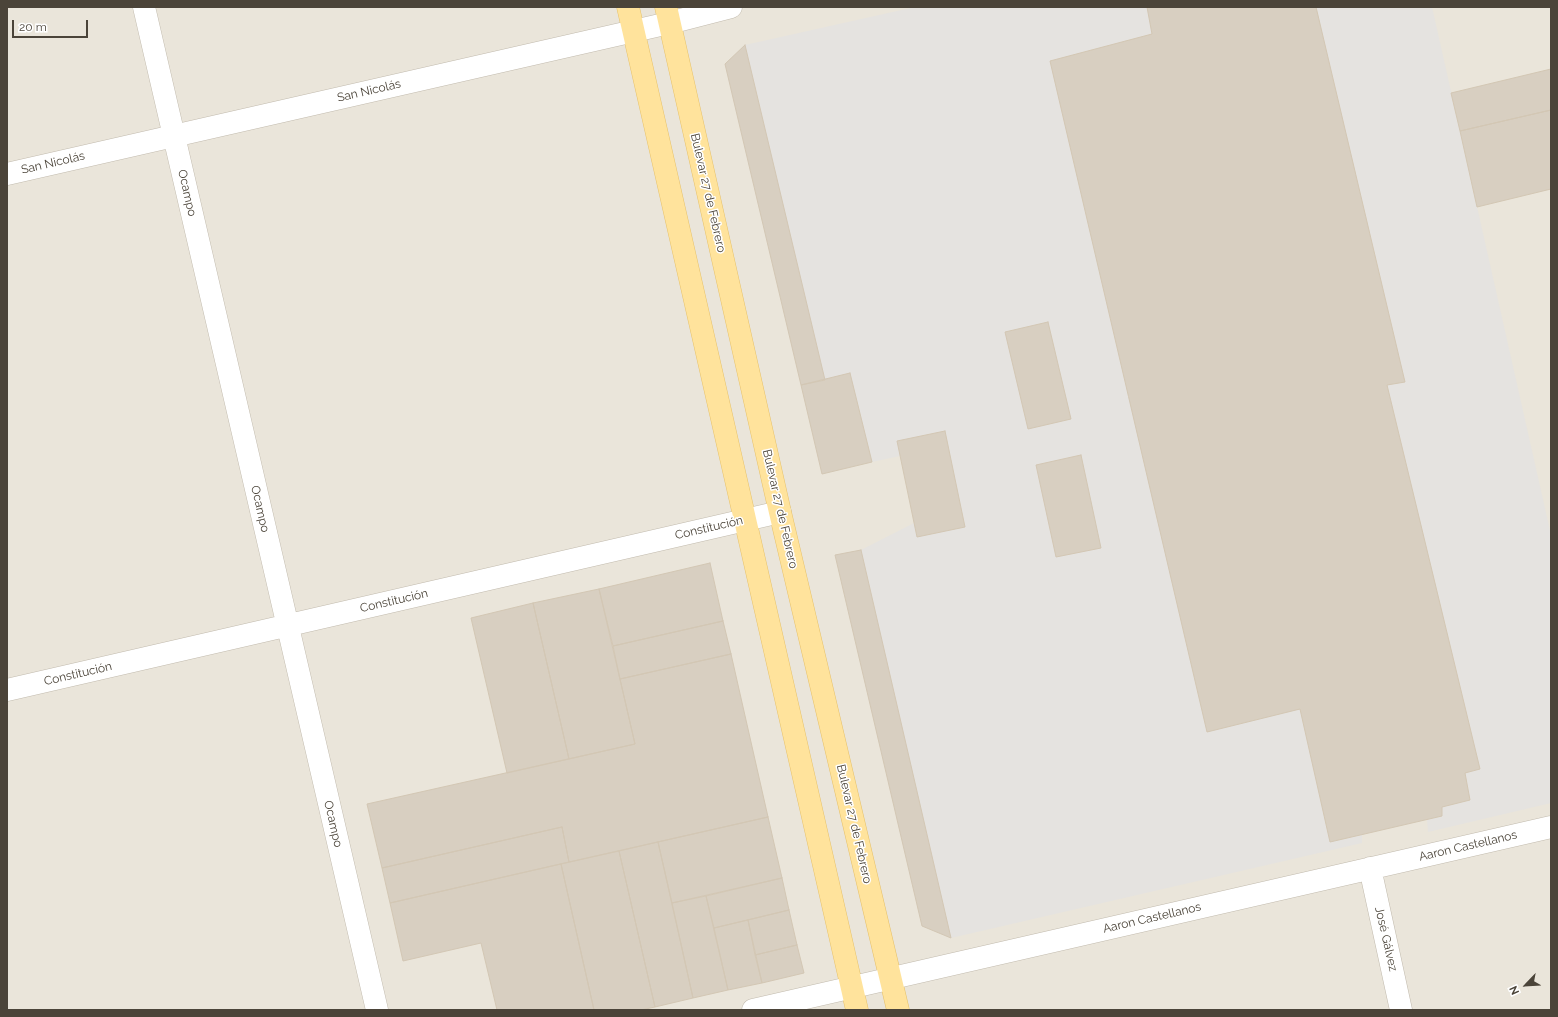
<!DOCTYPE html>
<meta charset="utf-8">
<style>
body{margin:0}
#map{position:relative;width:1558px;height:1017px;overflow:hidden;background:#f6f3ec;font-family:Raleway,sans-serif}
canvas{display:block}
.frame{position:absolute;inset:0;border:8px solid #4b4439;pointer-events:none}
.north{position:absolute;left:1506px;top:965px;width:40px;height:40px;-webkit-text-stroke:3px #fff;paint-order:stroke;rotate:245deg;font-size:11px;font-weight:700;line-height:16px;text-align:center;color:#4b4439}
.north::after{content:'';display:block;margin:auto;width:14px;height:18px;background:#4b4439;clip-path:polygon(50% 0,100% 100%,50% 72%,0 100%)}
.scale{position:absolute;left:12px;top:20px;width:76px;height:18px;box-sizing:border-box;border:2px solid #4b4439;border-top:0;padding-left:5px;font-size:12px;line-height:14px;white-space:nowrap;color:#4b4439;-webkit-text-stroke:3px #fff;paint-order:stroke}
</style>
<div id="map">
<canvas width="1558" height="1017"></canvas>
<div class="frame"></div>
<div class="north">N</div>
<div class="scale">20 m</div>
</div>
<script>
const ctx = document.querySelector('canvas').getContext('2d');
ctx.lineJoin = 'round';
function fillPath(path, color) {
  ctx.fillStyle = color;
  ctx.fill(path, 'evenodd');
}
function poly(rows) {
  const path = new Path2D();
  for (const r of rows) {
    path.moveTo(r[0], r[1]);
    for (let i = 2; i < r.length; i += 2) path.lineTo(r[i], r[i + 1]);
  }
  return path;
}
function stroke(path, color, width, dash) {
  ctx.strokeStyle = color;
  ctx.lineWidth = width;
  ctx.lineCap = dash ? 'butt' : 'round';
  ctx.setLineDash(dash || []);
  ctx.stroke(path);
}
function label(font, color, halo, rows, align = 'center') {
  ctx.font = font + ' Raleway,sans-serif';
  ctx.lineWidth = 3;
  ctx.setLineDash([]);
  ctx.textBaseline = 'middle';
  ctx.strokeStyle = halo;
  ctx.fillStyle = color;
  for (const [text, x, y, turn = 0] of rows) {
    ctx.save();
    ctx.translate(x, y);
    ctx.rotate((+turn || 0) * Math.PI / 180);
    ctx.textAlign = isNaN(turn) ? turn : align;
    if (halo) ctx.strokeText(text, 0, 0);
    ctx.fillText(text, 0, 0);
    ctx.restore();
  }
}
fillPath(poly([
 [7,7,1551,7,1551,1010,7,1010]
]), '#eae5da');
fillPath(poly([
 [915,7,1147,7,1152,34,1050,61,1207,732,1300,709,1330,842,1362,835,1362,843,951,938,922,926,835,555,861,550,914,523,917,537,965,527,945,431,897,441,900,456,872,462,850,374,801,385,725,65,745,45],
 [1316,7,1432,7,1551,535,1551,803,1428,832,1427,820,1442,816,1442,807,1470,800,1465,773,1480,769,1387,385,1405,382]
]), '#e5e3e0');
const building = poly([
 [1147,7,1316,7,1405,382,1387,385,1480,769,1465,773,1470,800,1442,807,1442,816,1330,842,1300,709,1207,732,1050,61,1152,34,1147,7],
 [745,45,825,380,801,385,725,64,745,45],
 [1551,69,1551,110,1460,131,1451,93,1551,69],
 [1551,110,1551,189,1477,207,1460,131,1551,110],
 [1048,322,1071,419,1028,429,1005,332,1048,322],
 [850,373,872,462,822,474,801,385,850,373],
 [945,431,965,527,917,537,897,441,945,431],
 [1081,455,1101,548,1056,557,1036,465,1081,455],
 [861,550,951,938,922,926,835,555,861,550],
 [710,563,723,621,613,646,599,589,710,563],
 [599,589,635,744,569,759,533,603,599,589],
 [533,603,569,759,507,773,471,618,533,603],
 [723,621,731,654,620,679,613,646,723,621],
 [731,654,768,817,569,862,562,827,382,868,367,804,635,744,620,679,731,654],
 [768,817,782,878,672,903,658,842,768,817],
 [562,827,569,862,390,903,382,868,562,827],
 [658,842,693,998,655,1007,619,851,658,842],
 [619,851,655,1007,641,1010,594,1010,561,864,619,851],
 [561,864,594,1010,497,1010,481,943,403,961,390,903,561,864],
 [782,878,789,910,714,928,706,896,782,878],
 [706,896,728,990,693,998,672,903,706,896],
 [789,910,797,945,755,955,748,920,789,910],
 [748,920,762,983,728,990,714,928,748,920],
 [797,945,804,973,762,983,755,955,797,945]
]);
fillPath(building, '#d8cfc1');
stroke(building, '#d3c7b4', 1);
const street = poly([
 [144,7,377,1010],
 [7,174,669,23,731,7],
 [7,690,780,512],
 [1370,868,1401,1010],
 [753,1010,1551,827]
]);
const primary = poly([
 [628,7,857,1010],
 [666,7,780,512,898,1010]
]);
stroke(street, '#c2bbae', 23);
stroke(primary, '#e6c16a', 23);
stroke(street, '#fff', 22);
stroke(primary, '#ffe39c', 22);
label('12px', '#4b4439', '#fff', [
 ["San Nicolás",369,91,-13],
 ["San Nicolás",53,163,-13],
 ["Ocampo",187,193,77],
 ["Bulevar 27 de Febrero",708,193,77],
 ["Ocampo",260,509,77],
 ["Bulevar 27 de Febrero",780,509,77],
 ["Constitución",709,528,-13],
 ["Constitución",394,601,-13],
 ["Constitución",78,674,-13],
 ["Ocampo",333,824,77],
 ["Bulevar 27 de Febrero",854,824,77],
 ["Aaron Castellanos",1468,846,-13],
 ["Aaron Castellanos",1152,918,-13],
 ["José Gálvez",1386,939,77]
]);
</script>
